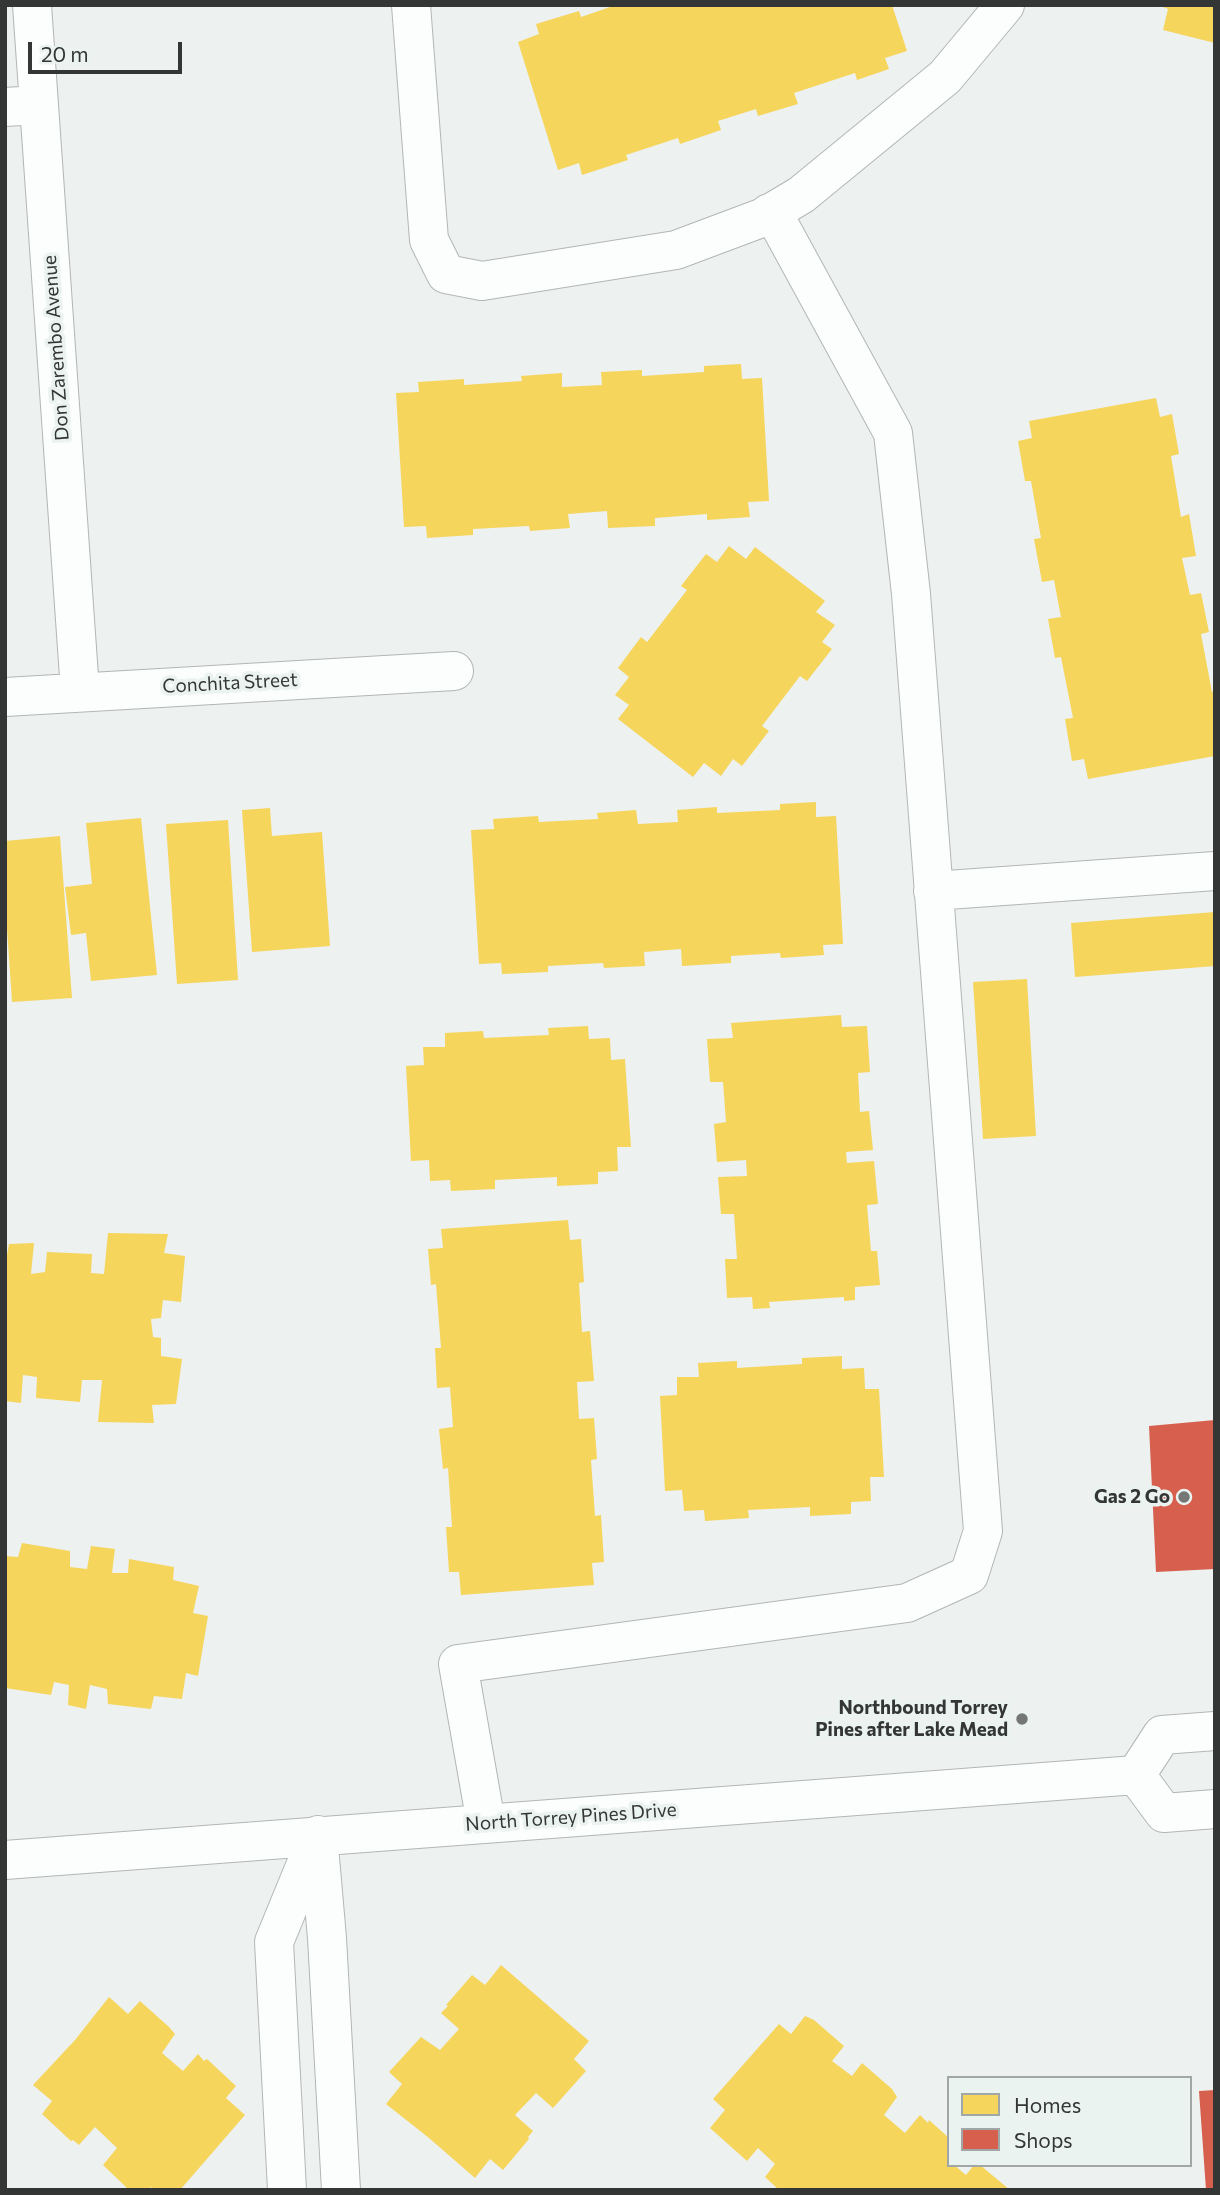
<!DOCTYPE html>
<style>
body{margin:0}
#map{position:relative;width:1220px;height:2195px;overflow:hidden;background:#edf1f0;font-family:Commissioner,sans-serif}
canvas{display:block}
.frame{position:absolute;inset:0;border:7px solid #333635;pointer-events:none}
.legend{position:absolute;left:947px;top:2076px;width:245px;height:91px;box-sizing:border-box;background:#ebf3f1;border:2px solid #a1a7a6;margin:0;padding:9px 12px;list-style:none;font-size:21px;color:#333635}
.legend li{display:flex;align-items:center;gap:14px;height:35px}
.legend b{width:35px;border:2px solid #a1a7a6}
.scale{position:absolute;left:28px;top:42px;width:154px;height:32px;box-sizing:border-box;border:4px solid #333635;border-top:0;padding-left:9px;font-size:21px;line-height:24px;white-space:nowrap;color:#333635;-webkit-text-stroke:5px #ebf3f1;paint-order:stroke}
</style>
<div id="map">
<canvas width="1220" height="2195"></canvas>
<div class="frame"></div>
<ul class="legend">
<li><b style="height:19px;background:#f6d55c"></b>Homes</li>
<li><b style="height:19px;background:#d6604d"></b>Shops</li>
</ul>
<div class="scale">20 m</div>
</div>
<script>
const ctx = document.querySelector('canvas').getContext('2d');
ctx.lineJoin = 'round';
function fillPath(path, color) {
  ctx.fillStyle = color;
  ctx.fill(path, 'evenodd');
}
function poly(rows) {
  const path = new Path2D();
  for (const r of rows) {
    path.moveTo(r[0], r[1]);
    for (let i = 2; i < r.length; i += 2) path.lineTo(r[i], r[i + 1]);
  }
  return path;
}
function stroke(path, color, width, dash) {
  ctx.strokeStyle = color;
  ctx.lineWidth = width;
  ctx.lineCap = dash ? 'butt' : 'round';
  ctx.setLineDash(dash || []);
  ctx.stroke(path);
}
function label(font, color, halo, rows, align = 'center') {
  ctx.font = font + ' Commissioner,sans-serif';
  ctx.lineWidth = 7;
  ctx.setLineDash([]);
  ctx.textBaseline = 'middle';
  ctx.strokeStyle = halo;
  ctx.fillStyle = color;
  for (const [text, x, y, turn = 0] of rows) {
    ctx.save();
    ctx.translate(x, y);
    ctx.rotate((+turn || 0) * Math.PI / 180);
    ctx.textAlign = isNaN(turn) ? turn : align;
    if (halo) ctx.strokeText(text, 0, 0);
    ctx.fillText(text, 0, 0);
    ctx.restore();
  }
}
fillPath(poly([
 [616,5,892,5,907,51,885,58,889,69,857,80,855,73,794,93,798,104,758,116,756,109,718,121,721,130,680,144,678,138,626,155,628,160,582,175,579,163,558,170,518,42,539,34,536,24,579,11,581,17],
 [1158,5,1215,5,1215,43,1163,30,1168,9],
 [741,364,742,379,762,378,769,501,748,502,750,517,707,520,707,514,655,518,655,526,608,528,607,511,568,514,570,528,530,531,529,526,473,529,473,535,427,538,426,526,404,527,396,393,419,392,418,382,464,379,464,385,522,381,521,376,562,373,562,387,602,385,601,372,642,370,642,376,704,372,704,366],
 [1156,398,1160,417,1172,414,1179,454,1171,456,1181,517,1189,514,1196,556,1182,558,1190,595,1201,593,1209,632,1201,634,1212,692,1215,692,1215,756,1088,779,1084,759,1072,761,1065,719,1073,718,1061,657,1055,658,1048,619,1061,617,1054,580,1042,582,1034,539,1041,538,1031,481,1025,481,1018,441,1032,438,1029,421],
 [729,546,746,559,755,547,825,601,816,612,835,625,822,642,832,649,807,681,800,676,762,726,769,731,742,766,733,759,721,776,704,763,693,777,618,719,629,705,615,695,629,677,618,668,641,637,647,642,687,590,681,586,706,554,717,562],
 [816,802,816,817,836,816,843,944,823,945,824,955,781,958,780,953,731,956,731,963,682,966,681,949,644,952,645,966,604,968,603,963,548,966,548,972,502,974,501,963,479,964,471,830,494,829,493,819,538,816,539,822,598,819,597,813,636,810,638,824,678,822,677,810,717,807,717,813,780,810,780,804],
 [270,808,272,836,322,832,330,946,252,952,242,810],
 [141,818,157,975,91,981,86,933,71,935,65,887,92,884,86,823],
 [228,820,238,980,177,984,166,824],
 [60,836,72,998,12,1002,5,899,5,841],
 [1215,912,1215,966,1075,977,1071,923],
 [1027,979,1036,1136,983,1139,973,982],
 [841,1015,842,1027,867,1026,870,1072,858,1073,860,1112,869,1111,873,1150,846,1152,847,1163,874,1161,878,1204,867,1205,871,1251,877,1251,880,1285,855,1287,855,1300,844,1301,844,1297,769,1302,770,1308,753,1309,752,1297,727,1298,725,1259,737,1259,734,1214,721,1214,718,1177,747,1176,746,1160,717,1162,714,1124,726,1122,723,1082,710,1082,707,1039,733,1038,731,1023],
 [588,1026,589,1039,610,1038,611,1060,625,1059,631,1147,617,1147,618,1171,598,1172,598,1184,557,1186,557,1177,495,1180,495,1189,451,1191,450,1180,430,1181,429,1160,411,1161,406,1066,424,1065,423,1047,445,1047,445,1033,483,1031,484,1038,549,1035,548,1028],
 [568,1220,570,1240,581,1239,584,1282,579,1283,582,1332,590,1331,594,1381,577,1382,579,1419,594,1418,597,1459,591,1460,595,1516,601,1515,604,1562,592,1563,594,1585,461,1595,459,1572,449,1572,446,1527,452,1527,448,1468,443,1469,439,1429,453,1427,450,1387,437,1388,435,1348,441,1348,436,1284,431,1285,428,1249,443,1248,441,1229],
 [108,1233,168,1234,164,1253,185,1256,181,1302,163,1300,161,1318,151,1319,153,1337,161,1338,161,1356,182,1359,176,1404,152,1405,154,1423,98,1422,102,1380,82,1380,80,1402,36,1398,37,1377,23,1375,21,1403,5,1401,5,1267,9,1244,34,1243,31,1274,45,1272,47,1252,92,1254,91,1273,104,1274],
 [842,1356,842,1369,864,1368,865,1389,879,1389,884,1477,870,1477,871,1501,851,1502,851,1514,810,1516,810,1507,748,1510,749,1518,705,1521,704,1510,684,1511,682,1490,665,1491,660,1396,677,1395,677,1377,699,1377,698,1363,737,1361,737,1368,802,1364,802,1358],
 [22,1543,70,1551,70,1567,87,1569,91,1546,115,1549,112,1573,128,1573,129,1559,174,1567,173,1580,199,1586,193,1613,208,1616,198,1676,186,1673,182,1699,154,1696,151,1709,108,1704,107,1689,90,1685,86,1709,68,1705,69,1685,54,1682,51,1695,5,1688,5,1556,18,1557],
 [501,1965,589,2041,574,2059,586,2071,553,2108,536,2093,515,2115,533,2131,528,2137,529,2139,503,2170,490,2159,475,2178,429,2138,386,2104,402,2084,389,2072,421,2037,440,2050,459,2029,441,2013,448,2006,446,2005,472,1975,485,1985],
 [109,1997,128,2014,140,2001,169,2027,175,2034,162,2053,183,2071,198,2054,204,2061,207,2059,236,2086,226,2098,245,2115,180,2190,154,2190,151,2187,148,2190,129,2190,103,2165,117,2148,95,2127,79,2145,73,2140,71,2141,42,2114,52,2101,33,2085,75,2040],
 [805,2016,814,2020,844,2046,832,2061,852,2076,862,2063,892,2089,897,2097,884,2115,905,2133,920,2115,928,2123,929,2120,949,2138,949,2165,954,2165,966,2175,974,2165,980,2165,1010,2190,779,2190,765,2177,775,2164,758,2148,747,2161,710,2128,725,2110,713,2099,779,2024,791,2034]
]), '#f6d55c');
fillPath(poly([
 [1215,1420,1215,1569,1156,1572,1149,1426],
 [1215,2090,1215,2190,1206,2190,1199,2091]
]), '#d6604d');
const minor = poly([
 [32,5,80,691],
 [411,5,429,240,446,274,482,281,676,250,764,217,801,195,945,77,1005,5],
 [5,107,38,105],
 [5,697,454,671],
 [933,891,1215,871],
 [486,1823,458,1664,907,1603,969,1575,983,1531,911,594,893,433,780,226,769,213],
 [287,2190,274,1942,318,1835,327,1938,341,2190]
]);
const secondary = poly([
 [1136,1775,1162,1735,1215,1731],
 [1136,1775,1164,1813,1215,1809],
 [5,1860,1136,1775]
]);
stroke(minor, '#b3b6b5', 40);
stroke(secondary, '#b3b6b5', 40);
stroke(minor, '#fcfdfd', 38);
stroke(secondary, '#fcfdfd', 38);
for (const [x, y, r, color] of [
 [1184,1497,7,"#747776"],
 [1022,1719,7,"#747776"]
]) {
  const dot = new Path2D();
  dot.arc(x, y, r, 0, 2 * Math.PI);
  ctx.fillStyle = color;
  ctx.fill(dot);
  stroke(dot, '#ebf3f1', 2.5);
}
label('19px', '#333635', '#ebf3f1', [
 ["Don Zarembo Avenue",56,348,-94],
 ["Conchita Street",230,683,-3],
 ["North Torrey Pines Drive",571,1817,-4]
]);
label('bold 19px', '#333635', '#ebf3f1', [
 ["Gas 2 Go",1170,1497],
 ["Northbound Torrey",1008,1708],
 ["Pines after Lake Mead",1008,1730]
], 'right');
</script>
